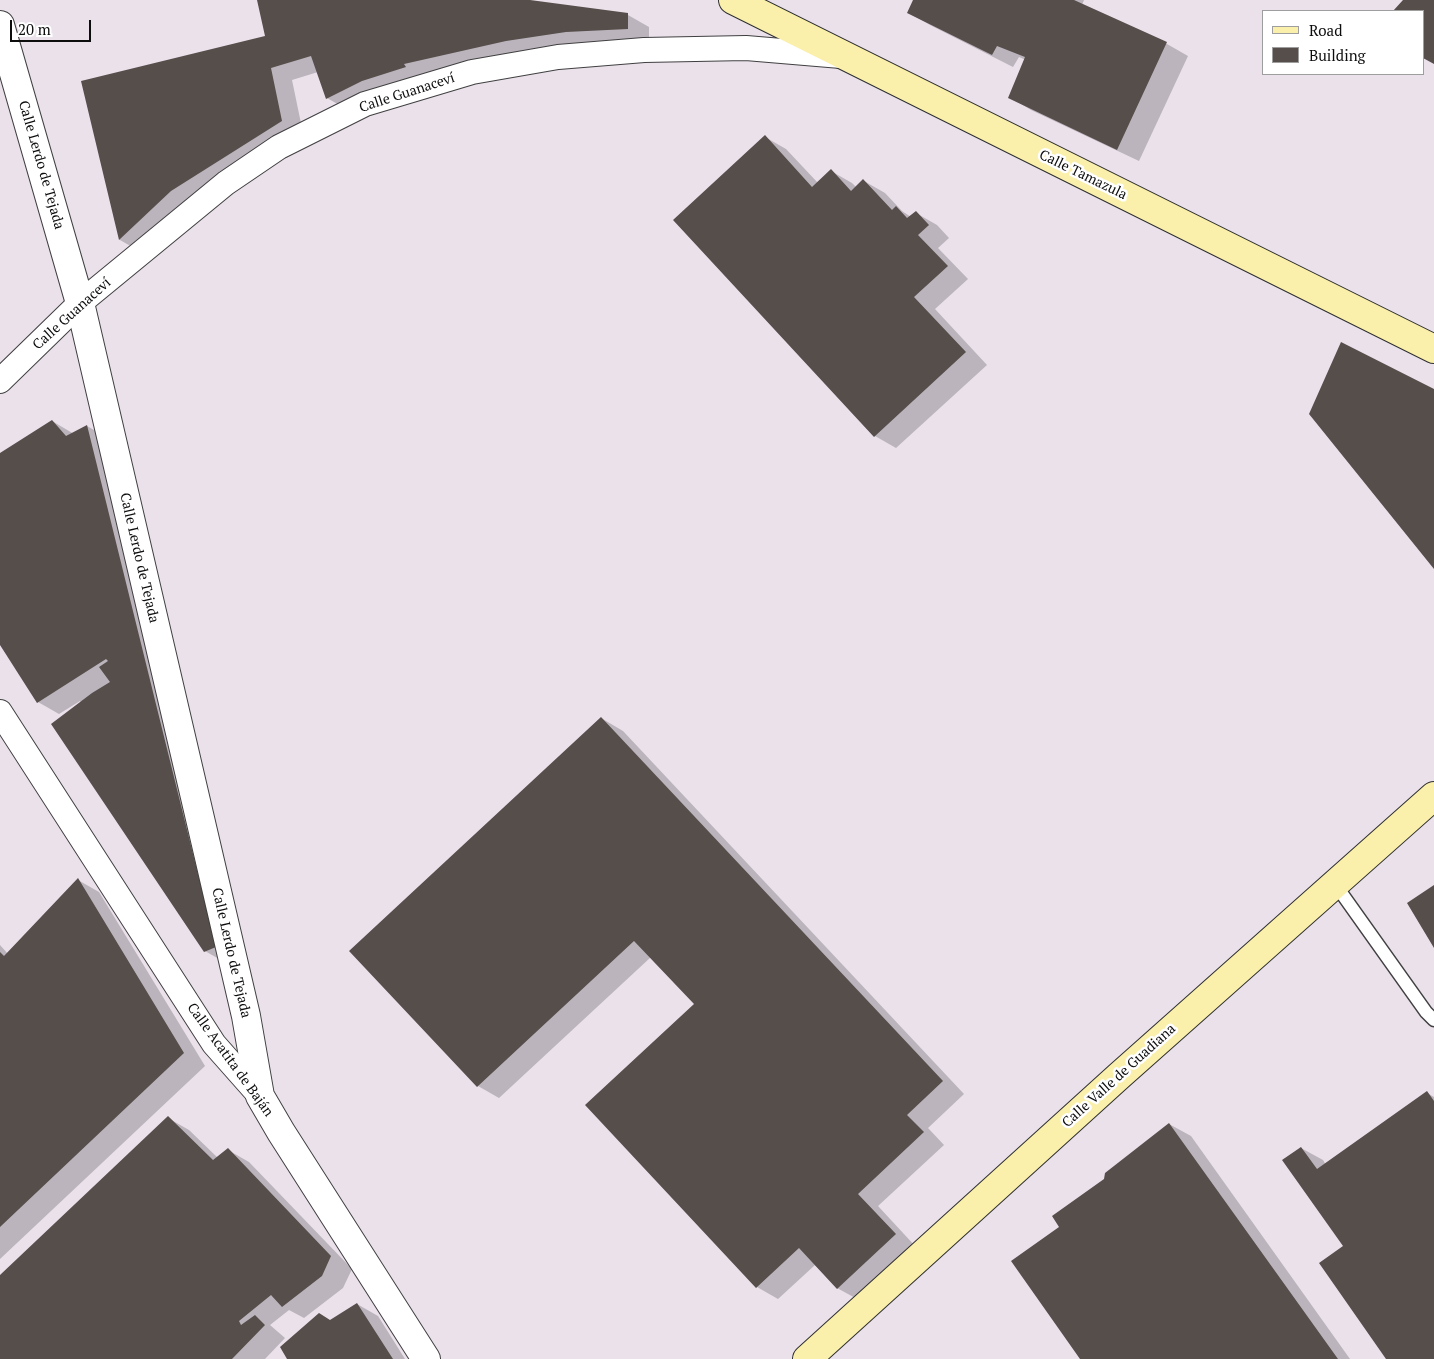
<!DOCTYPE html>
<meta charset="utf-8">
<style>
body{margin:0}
#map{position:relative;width:1434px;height:1359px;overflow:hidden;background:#fefaed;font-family:"PT Serif",serif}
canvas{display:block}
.legend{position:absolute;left:1262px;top:10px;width:162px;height:65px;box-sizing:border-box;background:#fff;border:1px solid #9e9e9e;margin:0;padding:6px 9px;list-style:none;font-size:15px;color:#0d0d0d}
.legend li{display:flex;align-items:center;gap:10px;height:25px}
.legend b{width:25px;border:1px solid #9e9e9e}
.scale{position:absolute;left:10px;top:20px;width:81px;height:22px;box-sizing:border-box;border:2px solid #0d0d0d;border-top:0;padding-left:6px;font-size:15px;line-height:18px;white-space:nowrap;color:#0d0d0d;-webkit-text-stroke:4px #fff;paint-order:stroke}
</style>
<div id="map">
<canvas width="1434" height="1359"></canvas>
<ul class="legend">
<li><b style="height:6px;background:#faf0ac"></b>Road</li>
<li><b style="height:14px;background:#554e4a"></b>Building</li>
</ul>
<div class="scale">20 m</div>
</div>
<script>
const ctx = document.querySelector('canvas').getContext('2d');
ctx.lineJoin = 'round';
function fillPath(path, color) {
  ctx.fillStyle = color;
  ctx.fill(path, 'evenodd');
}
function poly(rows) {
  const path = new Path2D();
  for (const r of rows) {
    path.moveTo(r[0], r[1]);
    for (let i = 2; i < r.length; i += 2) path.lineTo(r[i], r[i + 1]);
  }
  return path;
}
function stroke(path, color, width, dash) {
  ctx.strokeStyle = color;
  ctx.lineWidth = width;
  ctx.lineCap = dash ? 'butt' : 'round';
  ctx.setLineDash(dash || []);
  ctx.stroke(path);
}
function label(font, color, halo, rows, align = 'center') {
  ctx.font = font + ' "PT Serif",serif';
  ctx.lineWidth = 5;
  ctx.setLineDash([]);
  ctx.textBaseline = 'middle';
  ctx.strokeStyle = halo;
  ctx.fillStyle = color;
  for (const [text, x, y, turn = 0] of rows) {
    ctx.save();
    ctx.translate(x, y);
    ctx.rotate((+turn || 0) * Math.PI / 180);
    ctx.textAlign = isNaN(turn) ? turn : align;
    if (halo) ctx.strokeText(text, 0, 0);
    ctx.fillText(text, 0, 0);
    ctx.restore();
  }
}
fillPath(poly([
 [0,0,1434,0,1434,1359,0,1359],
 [1263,11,1423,11,1423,74,1263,74]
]), '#eae1eb');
fillPath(poly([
 [258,0,521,0,628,15,649,27,649,40,348,110,327,98,318,72,292,80,303,133,141,252,120,240,83,82,266,37],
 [914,0,1084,0,1082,5,1167,44,1188,56,1139,161,1031,110,1010,97,1026,60,1019,57,1013,67,930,25,909,13],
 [1405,0,1434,0,1434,63,1423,57,1423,11,1395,11],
 [765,137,786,149,818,183,831,171,852,183,856,187,864,181,885,193,902,211,911,217,916,213,937,225,949,238,938,248,968,279,935,309,987,365,896,448,875,436],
 [52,421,74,434,87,426,108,438,226,963,205,951,80,701,59,714,38,702,0,643,0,454],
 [601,718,623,731,964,1094,928,1128,944,1145,878,1206,916,1247,859,1300,837,1288,815,1265,778,1299,757,1287,695,1004,651,957,499,1098,478,1086],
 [78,880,99,892,205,1066,0,1259,0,945,8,954],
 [1427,1093,1434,1097,1434,1359,1388,1359,1344,1247,1301,1148,1323,1160,1326,1165],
 [168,1118,189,1130,218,1158,228,1150,249,1162,352,1269,343,1288,304,1318,289,1310,270,1325,285,1338,265,1359,0,1359,0,1277],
 [1169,1124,1191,1136,1350,1359,1082,1359,1061,1227,1105,1180],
 [357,1304,378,1316,405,1359,288,1359,331,1321]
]), '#0003');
fillPath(poly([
 [257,0,530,0,628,13,628,29,566,32,506,41,404,64,406,67,362,81,326,99,311,56,271,68,282,121,171,191,119,240,81,81,265,36],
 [913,0,1074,0,1167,42,1117,150,1008,98,1025,57,997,46,992,55,907,13],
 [1403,0,1434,0,1434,64,1423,58,1423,11,1393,11],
 [765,135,812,187,831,169,851,191,863,179,892,210,896,206,907,218,916,211,929,225,918,235,948,266,914,297,966,352,874,437,673,220],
 [1341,342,1434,389,1434,569,1309,414],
 [52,420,66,436,87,425,216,947,204,952,51,724,92,693,110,682,99,667,108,661,106,659,37,703,0,645,0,453],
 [601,717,943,1081,907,1115,924,1132,858,1194,896,1234,837,1289,799,1248,756,1288,585,1105,694,1004,634,941,477,1087,349,951],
 [78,878,184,1053,0,1227,0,952,4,956],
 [1434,885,1434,948,1407,903],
 [1427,1091,1434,1101,1434,1359,1386,1359,1319,1263,1343,1246,1282,1160,1301,1147,1317,1169],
 [168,1116,213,1160,228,1148,331,1256,322,1276,282,1307,271,1295,239,1321,241,1325,255,1315,265,1325,232,1359,0,1359,0,1275],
 [1169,1123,1338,1359,1080,1359,1011,1261,1059,1227,1052,1216,1104,1179,1105,1173],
 [357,1303,393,1359,287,1359,280,1347,319,1313,330,1320]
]), '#554e4a');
const service = poly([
 [1335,884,1426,1012,1434,1020]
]);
const minor = poly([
 [0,381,80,303,226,183,279,147,365,104,472,72,558,57,644,50,746,48,841,56],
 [0,712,214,1044,260,1096]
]);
const tertiary = poly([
 [0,25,80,303,246,1016,260,1096,281,1132,426,1359]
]);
const secondary = poly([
 [733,0,1434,349],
 [807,1359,1119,1076,1434,796]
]);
stroke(service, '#404040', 15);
stroke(minor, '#404040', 26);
stroke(tertiary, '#404040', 30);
stroke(secondary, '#2f2f2f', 30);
stroke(service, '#fff', 12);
stroke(minor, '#fff', 24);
stroke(tertiary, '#fff', 28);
stroke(secondary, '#faf0ac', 28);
label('14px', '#0d0d0d', '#fff', [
 ["Calle Guanaceví",407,93,-18],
 ["Calle Lerdo de Tejada",41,165,74],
 ["Calle Tamazula",1083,175,26],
 ["Calle Guanaceví",72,314,-42],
 ["Calle Lerdo de Tejada",139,558,77],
 ["Calle Lerdo de Tejada",231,953,77],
 ["Calle Acatita de Baján",230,1060,54],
 ["Calle Valle de Guadiana",1119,1076,-42]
]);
</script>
